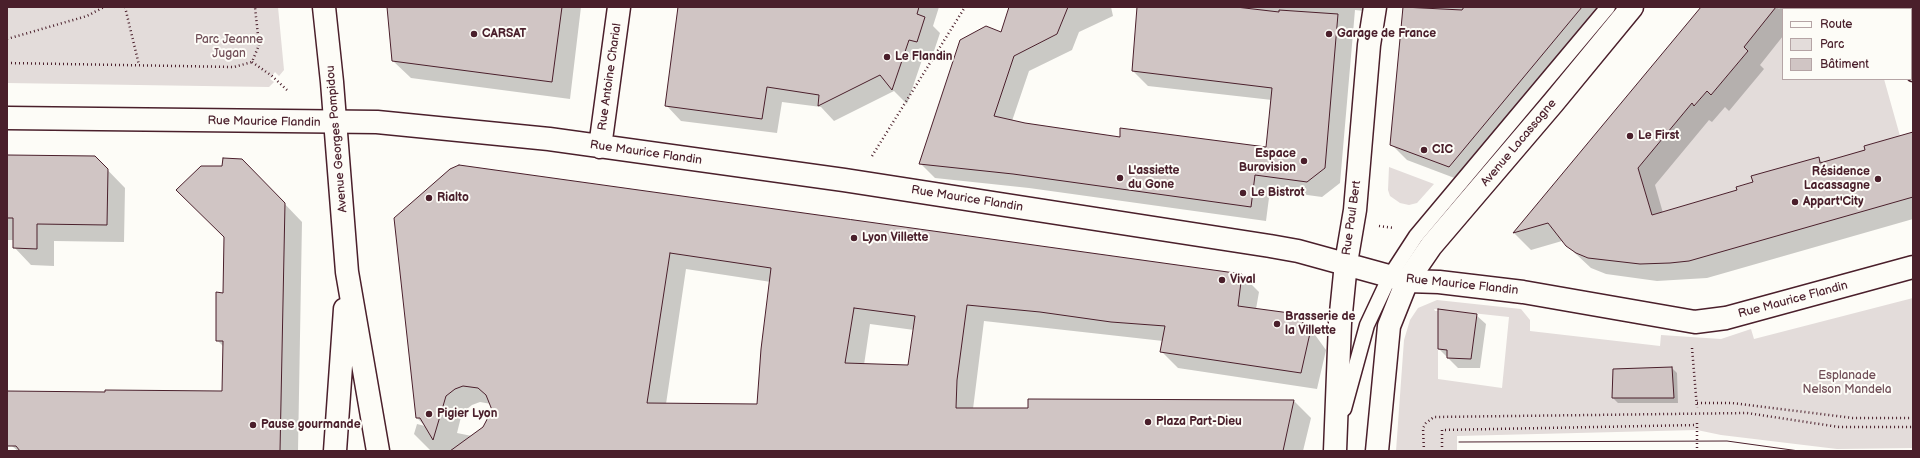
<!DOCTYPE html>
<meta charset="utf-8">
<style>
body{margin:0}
#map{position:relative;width:1920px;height:458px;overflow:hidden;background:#fdfcf7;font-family:"Balsamiq Sans",sans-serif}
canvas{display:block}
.frame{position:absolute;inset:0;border:8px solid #4a1f2b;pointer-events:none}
.legend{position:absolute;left:1782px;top:8px;width:130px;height:72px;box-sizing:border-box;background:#fdfcf7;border:1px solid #b5a4a5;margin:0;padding:5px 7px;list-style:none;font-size:12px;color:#4a1f2b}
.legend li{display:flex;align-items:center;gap:8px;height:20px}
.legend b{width:20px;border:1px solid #b5a4a5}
</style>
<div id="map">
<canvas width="1920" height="458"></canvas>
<div class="frame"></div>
<ul class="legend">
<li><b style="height:5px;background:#fdfcf7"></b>Route</li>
<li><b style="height:11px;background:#e3dcda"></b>Parc</li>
<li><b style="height:11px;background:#d0c5c4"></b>Bâtiment</li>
</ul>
</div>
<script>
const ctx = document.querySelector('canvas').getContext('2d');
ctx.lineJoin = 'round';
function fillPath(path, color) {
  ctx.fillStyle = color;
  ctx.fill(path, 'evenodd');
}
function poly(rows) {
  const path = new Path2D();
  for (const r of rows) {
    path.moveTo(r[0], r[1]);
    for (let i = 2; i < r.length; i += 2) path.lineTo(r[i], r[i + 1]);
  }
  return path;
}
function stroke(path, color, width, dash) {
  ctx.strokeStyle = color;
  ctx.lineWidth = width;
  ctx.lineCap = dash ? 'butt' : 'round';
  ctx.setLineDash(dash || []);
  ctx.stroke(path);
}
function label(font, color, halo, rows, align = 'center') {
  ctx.font = font + ' "Balsamiq Sans",sans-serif';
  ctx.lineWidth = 4;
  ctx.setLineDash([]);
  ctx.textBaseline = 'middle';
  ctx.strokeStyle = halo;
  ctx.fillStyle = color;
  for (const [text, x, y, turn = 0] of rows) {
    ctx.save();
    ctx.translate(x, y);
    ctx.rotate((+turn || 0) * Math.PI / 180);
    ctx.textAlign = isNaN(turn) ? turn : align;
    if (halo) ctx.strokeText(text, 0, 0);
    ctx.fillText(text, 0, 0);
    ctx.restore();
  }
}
fillPath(poly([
 [7,7,278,7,284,70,279,76,275,72,270,79,274,82,269,87,7,83],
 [1769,7,1777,7,1779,9,1781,7,1865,7,1866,9,1783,9,1783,79,1884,79,1900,136,1864,146,1866,153,1820,163,1819,158,1751,176,1753,182,1737,186,1737,190,1652,215,1638,168,1692,103,1695,106,1707,91,1712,94,1748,51,1744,47],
 [1389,167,1434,184,1417,203,1409,205,1400,203,1390,196,1388,190],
 [1913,298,1913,448,1837,449,1721,435,1697,430,1457,436,1457,451,1396,451,1404,340,1410,320,1418,308,1437,300,1521,309,1530,320,1530,331,1660,346,1661,335,1721,339,1751,329,1754,339],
 [1434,309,1509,317,1502,388,1438,379,1438,311,1435,311]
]), '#e3dcda');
fillPath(poly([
 [388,7,581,7,570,99,411,78,393,61],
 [679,7,939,7,933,26,940,33,932,57,924,54,907,104,894,91,834,121,821,107,782,102,777,133,681,121,666,105],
 [1010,7,1111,7,1113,16,1079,32,1072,50,1029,71,1012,121,1120,138,1267,148,1272,100,1148,86,1133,71,1138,7,1374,7,1373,12,1355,10,1340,183,1322,197,1270,190,1266,221,1029,188,935,178,920,163,1001,33],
 [1404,7,1611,7,1465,182,1407,160,1391,144],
 [1703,7,1812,7,1810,9,1783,9,1783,36,1760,65,1764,69,1729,111,1725,107,1712,122,1709,120,1655,185,1663,213,1739,191,1754,183,1818,158,1823,163,1866,150,1913,133,1913,219,1707,278,1657,281,1606,274,1591,268,1562,241,1531,250,1514,233],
 [7,156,95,157,125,188,124,242,54,241,54,266,31,265,14,247,14,240,7,240],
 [259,177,302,222,298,451,18,451,7,442,7,392,223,392,224,347,217,340,224,294],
 [395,218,1242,275,1259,292,1256,309,1296,315,1313,332,1326,350,1317,389,1178,368,1161,351,1163,341,984,321,973,409,1029,409,1029,400,1294,401,1311,418,1303,451,431,451,414,434,417,424,425,426,417,418],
 [686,269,771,282,757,406,666,404],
 [870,324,914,330,909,366,864,365],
 [480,402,491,404,494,410,488,423,472,436,457,433,462,413,472,405],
 [1476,315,1486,324,1480,368,1458,368,1439,349],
 [1672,368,1677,373,1678,403,1618,403,1613,398,1614,370]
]), '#0003');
const building = poly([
 [387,7,562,7,552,82,392,61,387,7],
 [678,7,919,7,917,14,925,17,917,42,909,40,892,90,880,75,818,106,819,95,767,87,762,119,665,106,678,7],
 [1009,7,1068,7,1057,34,1014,56,994,116,1025,123,1120,137,1120,128,1266,147,1272,88,1132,71,1137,7,1236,7,1279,12,1279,10,1338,14,1325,168,1307,182,1255,175,1251,207,1013,174,919,164,960,40,986,26,1001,32,1009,7],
 [1403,7,1462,10,1464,7,1582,7,1449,167,1390,145,1403,7],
 [1701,7,1776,7,1744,47,1748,51,1711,95,1707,91,1694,106,1692,103,1638,168,1652,215,1737,190,1736,187,1753,182,1751,176,1819,157,1820,163,1865,150,1864,146,1913,132,1913,197,1689,261,1670,263,1640,264,1588,258,1576,253,1566,246,1548,223,1513,233,1701,7],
 [7,155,95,156,108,169,107,225,37,224,37,249,13,248,13,218,7,218,7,155],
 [223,158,242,159,285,203,280,451,20,451,16,446,7,446,7,391,105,392,105,390,222,391,223,341,216,341,216,292,223,293,224,237,176,190,201,166,222,166,223,158],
 [459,165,1242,274,1238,306,1297,314,1310,333,1301,373,1160,352,1165,326,1111,322,1040,312,967,305,957,380,956,408,1028,408,1028,399,1294,400,1283,451,450,451,483,427,492,410,486,395,478,388,463,386,455,389,446,396,433,440,420,418,416,418,394,218,450,169,459,165],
 [670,253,771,268,761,349,757,404,647,403,670,253],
 [854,308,915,316,908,365,845,363,854,308],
 [1438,309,1477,314,1471,359,1447,358,1447,350,1438,349,1438,309],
 [1672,367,1674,398,1612,398,1613,369,1672,367]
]);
fillPath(building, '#d0c5c4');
stroke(building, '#4a1f2b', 1);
const service = poly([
 [1894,7,1894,9],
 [1911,67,1913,74],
 [1344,409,1367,325,1390,276,1416,236,1608,7]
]);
const minor = poly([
 [7,118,377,122,549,139,844,180,1270,246,1298,251,1407,281,1439,282,1523,292,1695,322,1726,318,1913,267],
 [600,147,619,7],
 [1335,451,1340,323,1346,263,1355,210,1369,45,1375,7]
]);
const tertiary = poly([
 [324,7,332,82,347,272,378,451],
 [335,451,345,309]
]);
const secondary = poly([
 [1377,451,1389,326,1407,281,1431,246,1553,103,1632,7]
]);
stroke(service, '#4a1f2b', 17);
stroke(minor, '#4a1f2b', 25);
stroke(tertiary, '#4a1f2b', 25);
stroke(secondary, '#4a1f2b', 25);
stroke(poly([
 [125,7,139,65],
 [7,39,87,16,104,7],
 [252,62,272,76,287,90],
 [7,63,234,67,252,62,259,45,255,7],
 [872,156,965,7],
 [1379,226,1394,228],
 [1692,348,1697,408],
 [1697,403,1732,403,1853,418,1913,418],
 [1697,423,1697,451],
 [1424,451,1423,428,1426,423,1434,417,1747,413,1839,427,1913,427],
 [1442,451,1442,430,1697,425]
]), '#4a1f2b', 2.5, [1, 3]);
stroke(service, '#fdfcf7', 14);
stroke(minor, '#fdfcf7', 22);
stroke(tertiary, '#fdfcf7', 22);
stroke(secondary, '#fdfcf7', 22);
stroke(poly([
 [1459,442,1727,441,1799,451]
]), '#4a1f2b', 1);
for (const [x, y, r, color] of [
 [474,34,4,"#4a1f2b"],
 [1329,34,4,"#4a1f2b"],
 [887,57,4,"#4a1f2b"],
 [1630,136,4,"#4a1f2b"],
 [1424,150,4,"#4a1f2b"],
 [1304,161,4,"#4a1f2b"],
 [1120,178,4,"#4a1f2b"],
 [1878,179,4,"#4a1f2b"],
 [1243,193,4,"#4a1f2b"],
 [429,198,4,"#4a1f2b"],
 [1795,202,4,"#4a1f2b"],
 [854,238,4,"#4a1f2b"],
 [1222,280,4,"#4a1f2b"],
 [1277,324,4,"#4a1f2b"],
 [429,414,4,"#4a1f2b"],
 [1148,422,4,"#4a1f2b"],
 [253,425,4,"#4a1f2b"]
]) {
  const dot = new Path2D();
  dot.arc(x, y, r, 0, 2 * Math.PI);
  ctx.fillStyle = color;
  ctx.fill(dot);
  stroke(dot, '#fdfcf7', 1.5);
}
label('bold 12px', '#4a1f2b', '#fdfcf7', [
 ["CARSAT",482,34],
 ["Garage de France",1337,34],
 ["Le Flandin",895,57],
 ["Le First",1638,136],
 ["CIC",1432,150],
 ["Espace",1296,154,"right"],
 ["Burovision",1296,168,"right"],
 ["L'assiette",1128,171],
 ["du Gone",1128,185],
 ["Résidence",1870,172,"right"],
 ["Lacassagne",1870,186,"right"],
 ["Le Bistrot",1251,193],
 ["Rialto",437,198],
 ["Appart'City",1803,202],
 ["Lyon Villette",862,238],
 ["Vival",1230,280],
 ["Brasserie de",1285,317],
 ["la Villette",1285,331],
 ["Pigier Lyon",437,414],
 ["Plaza Part-Dieu",1156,422],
 ["Pause gourmande",261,425]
], 'left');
label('12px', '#704e57', '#fdfcf7', [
 ["Parc Jeanne",229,40],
 ["Jugan",229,54],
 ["Esplanade",1847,376],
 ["Nelson Mandela",1847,390]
]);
label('12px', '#4a1f2b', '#fdfcf7', [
 ["Rue Antoine Charial",610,77,-82],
 ["Rue Maurice Flandin",264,122,1],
 ["Avenue Georges Pompidou",337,139,-95],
 ["Avenue Lacassagne",1519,143,-50],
 ["Rue Maurice Flandin",646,153,8],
 ["Rue Maurice Flandin",967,199,9],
 ["Rue Paul Bert",1352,218,-82],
 ["Rue Maurice Flandin",1462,285,6],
 ["Rue Maurice Flandin",1793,300,-15]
]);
</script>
